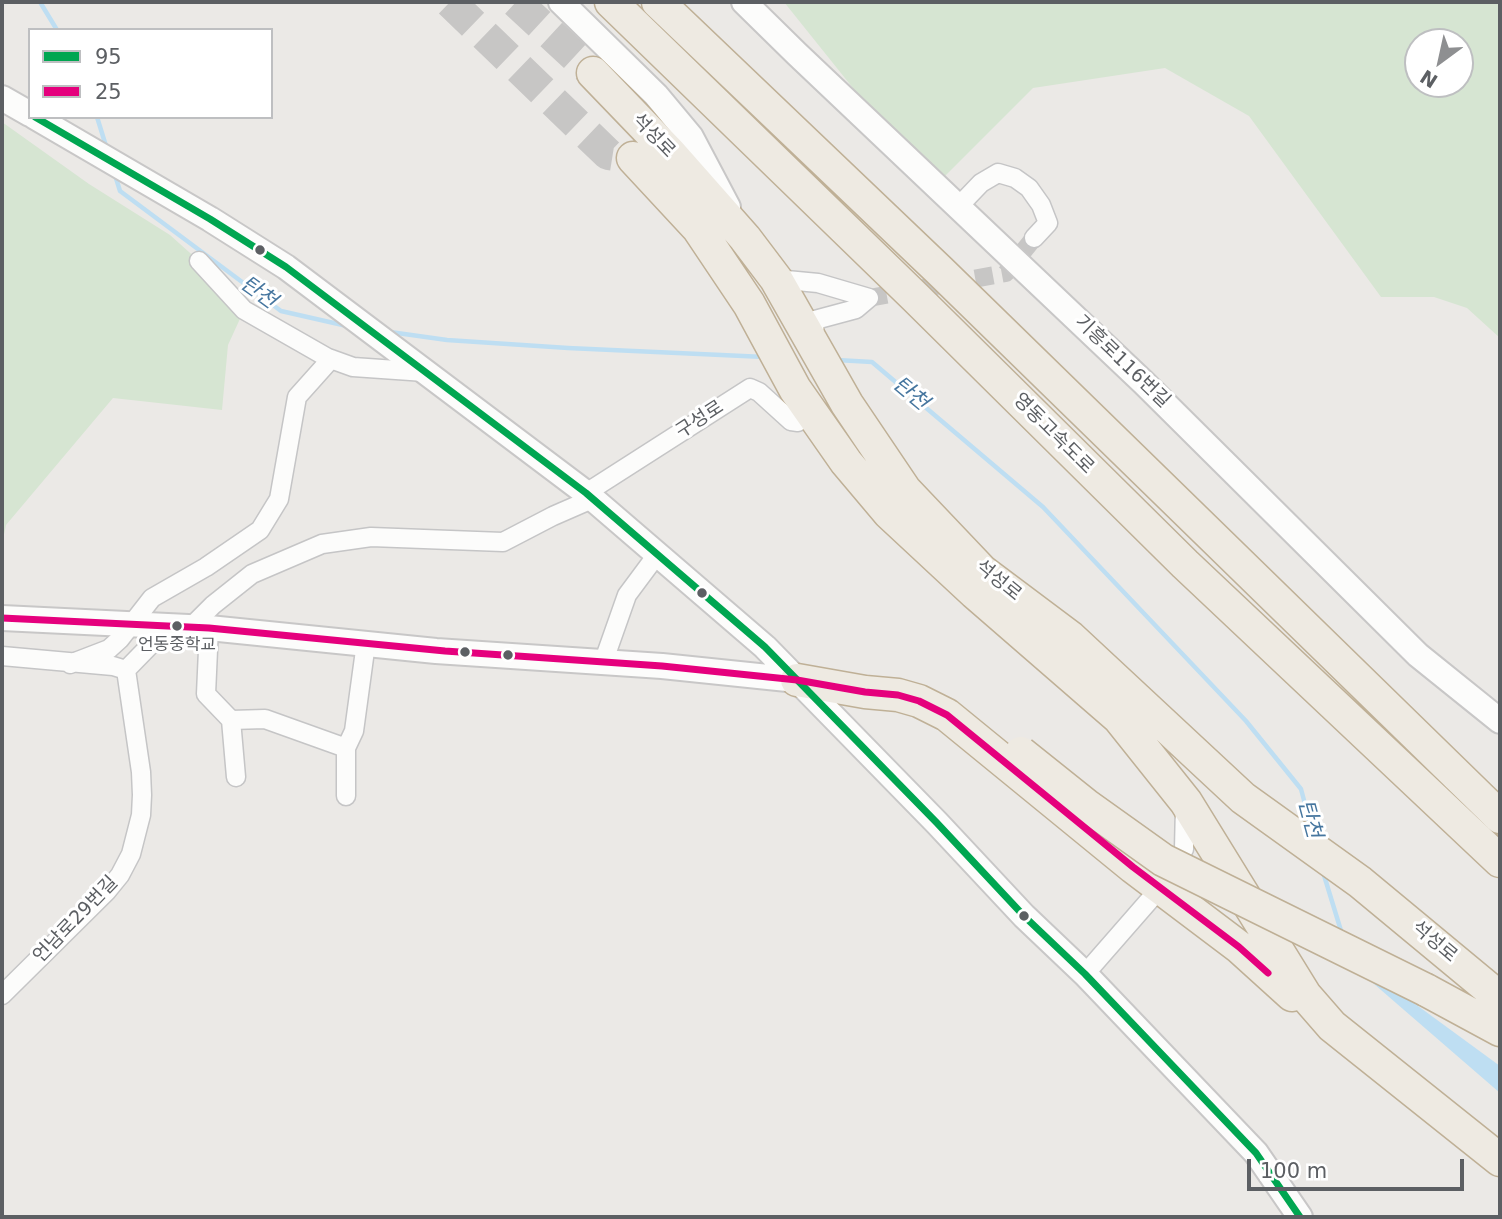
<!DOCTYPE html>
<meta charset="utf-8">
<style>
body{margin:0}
#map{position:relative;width:1502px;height:1219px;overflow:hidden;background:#ebe9e6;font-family:"DejaVu Sans",sans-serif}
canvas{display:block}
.frame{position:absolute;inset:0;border:4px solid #5c5f63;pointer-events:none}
.legend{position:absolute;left:28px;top:28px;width:245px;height:91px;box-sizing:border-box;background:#fff;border:2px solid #bebfc1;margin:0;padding:9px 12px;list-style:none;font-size:21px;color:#5c5f63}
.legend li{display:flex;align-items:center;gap:14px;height:35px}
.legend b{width:35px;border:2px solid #bebfc1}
.north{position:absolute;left:1404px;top:28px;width:70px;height:70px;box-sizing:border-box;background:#fff;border:2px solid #bebfc1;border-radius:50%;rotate:213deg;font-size:19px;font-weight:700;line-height:28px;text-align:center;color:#5c5f63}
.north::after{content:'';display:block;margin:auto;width:24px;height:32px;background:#8e8f91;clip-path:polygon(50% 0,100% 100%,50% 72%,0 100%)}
.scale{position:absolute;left:1247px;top:1159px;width:217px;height:32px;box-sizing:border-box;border:4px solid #5c5f63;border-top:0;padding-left:9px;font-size:21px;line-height:24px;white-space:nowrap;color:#5c5f63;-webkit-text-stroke:5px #fff;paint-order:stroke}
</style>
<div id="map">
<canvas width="1502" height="1219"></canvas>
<div class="frame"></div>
<ul class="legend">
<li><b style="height:9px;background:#00a651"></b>95</li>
<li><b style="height:9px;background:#e5007d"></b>25</li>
</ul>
<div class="north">N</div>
<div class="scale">100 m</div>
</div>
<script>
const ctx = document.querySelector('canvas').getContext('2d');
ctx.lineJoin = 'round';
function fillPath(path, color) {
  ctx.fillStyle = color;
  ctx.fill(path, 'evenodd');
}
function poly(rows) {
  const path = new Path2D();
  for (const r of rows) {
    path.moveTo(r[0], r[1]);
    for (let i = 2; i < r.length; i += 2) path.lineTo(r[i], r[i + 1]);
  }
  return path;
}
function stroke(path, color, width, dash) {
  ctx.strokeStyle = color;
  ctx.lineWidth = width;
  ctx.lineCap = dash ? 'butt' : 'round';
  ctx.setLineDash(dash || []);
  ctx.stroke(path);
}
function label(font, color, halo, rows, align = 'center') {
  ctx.font = font + ' "DejaVu Sans","Noto Sans KR",sans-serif';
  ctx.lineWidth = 6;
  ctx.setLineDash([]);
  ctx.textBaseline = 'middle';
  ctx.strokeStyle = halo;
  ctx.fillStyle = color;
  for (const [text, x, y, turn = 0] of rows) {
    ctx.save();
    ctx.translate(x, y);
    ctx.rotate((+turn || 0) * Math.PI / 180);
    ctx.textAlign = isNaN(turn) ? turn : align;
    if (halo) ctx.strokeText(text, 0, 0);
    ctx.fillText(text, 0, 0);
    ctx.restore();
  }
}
fillPath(poly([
 [784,2,1500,2,1500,338,1467,308,1434,297,1381,297,1249,116,1165,68,1033,88,933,188],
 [1418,42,1460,42,1460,84,1418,84],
 [2,122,89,184,170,235,199,261,244,310,228,345,222,410,113,398,6,525,2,544]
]), '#d6e5d2');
fillPath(poly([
 [1344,958,1362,965,1500,1066,1500,1093]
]), '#bedef2');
stroke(poly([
 [40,2,57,30],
 [97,117,106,146],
 [115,175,120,191,281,311,347,326],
 [390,332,447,340,568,348,765,357],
 [837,360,872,362,1043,507,1246,721,1301,789,1313,834],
 [1323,872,1342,934]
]), '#bedef2', 4.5);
stroke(poly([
 [869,298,1006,273,1034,238]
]), '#c7c6c5', 18, [18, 9]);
stroke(poly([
 [450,2,608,154,633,158],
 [516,2,593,73]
]), '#c7c6c5', 32, [32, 16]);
const street = poly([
 [958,207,981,183,998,173,1015,178,1029,188,1041,205,1048,223,1034,238],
 [199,261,244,310,328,358,353,367,425,372],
 [776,279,818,283,869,298,856,309,815,320,814,334],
 [586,493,750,388,759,392,791,421,798,422,812,413],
 [191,627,213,605,252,574,322,544,371,537,503,542,553,516,592,499],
 [209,628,206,694,231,720,265,719,346,748,346,796],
 [2,656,113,666,126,670,168,627],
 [603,663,627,595,656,556],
 [70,664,109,649,120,639,152,598,206,567,260,530,279,499,297,397,331,359],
 [231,720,236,777],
 [346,748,354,731,366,643],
 [1085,974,1154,895,1184,849,1185,806],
 [2,995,107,891,120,875,131,854,141,815,142,795,141,772,126,670]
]);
const secondary = poly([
 [561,2,656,95,691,137,728,207],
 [744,2,797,54,1143,382,1418,655,1500,721],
 [2,98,30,114],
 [35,117,210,219,286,267,586,493,765,647,937,823,1024,916,1085,974,1256,1153,1300,1217],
 [2,618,209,628,436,651,662,666,797,680]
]);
const highway = poly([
 [611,2,915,297,1185,564,1500,861],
 [658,2,940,271,1500,817],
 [593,73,670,153,745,238,776,279,847,404,905,490,982,571,1070,637,1243,798,1360,882,1500,998],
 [633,158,698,228,749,304,795,389,846,462,889,513,975,593,1119,718,1186,802,1305,995,1332,1026,1500,1160],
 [797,680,865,692,898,695,919,701,947,715,1133,867,1239,947,1292,995],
 [1426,990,1500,1030]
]);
stroke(street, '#c5c5c6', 21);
stroke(secondary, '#c8c7c7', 28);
stroke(highway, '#bfb096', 35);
stroke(street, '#fcfcfb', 18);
stroke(secondary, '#fcfcfb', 24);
stroke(highway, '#eeeae2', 32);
const highwayBridge = poly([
 [1021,753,1086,805,1163,860,1426,990]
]);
stroke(highwayBridge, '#bfb096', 35, []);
stroke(highwayBridge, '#eeeae2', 32);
stroke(poly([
 [35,117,210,219,286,267,586,493,765,647,937,823,1024,916,1085,974,1256,1153,1300,1217]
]), '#00a651', 7);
stroke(poly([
 [2,618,209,628,445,651,662,666,797,680,865,692,898,695,919,701,947,715,1133,867,1239,947,1268,973]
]), '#e5007d', 7);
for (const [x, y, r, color] of [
 [260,250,6,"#5c5f63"],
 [702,593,6,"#5c5f63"],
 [177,626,6,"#5c5f63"],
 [465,652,6,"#5c5f63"],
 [508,655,6,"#5c5f63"],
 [1024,916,6,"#5c5f63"]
]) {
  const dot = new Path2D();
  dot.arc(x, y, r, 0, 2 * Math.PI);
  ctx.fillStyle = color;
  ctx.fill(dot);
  stroke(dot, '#fff', 2.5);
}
label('17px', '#5c5f63', '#fff', [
 ["언동중학교",177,646]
]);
label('19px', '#5c5f63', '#fff', [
 ["석성로",653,136,46],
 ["기흥로116번길",1122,362,44],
 ["구성로",700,420,-33],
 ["영동고속도로",1053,434,45],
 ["석성로",998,581,39],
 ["언남로29번길",76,920,-46],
 ["석성로",1434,942,40]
]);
label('italic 21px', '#46769f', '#fff', [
 ["탄천",258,293,36],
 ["탄천",910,394,40],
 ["탄천",1309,819,75]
]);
</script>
